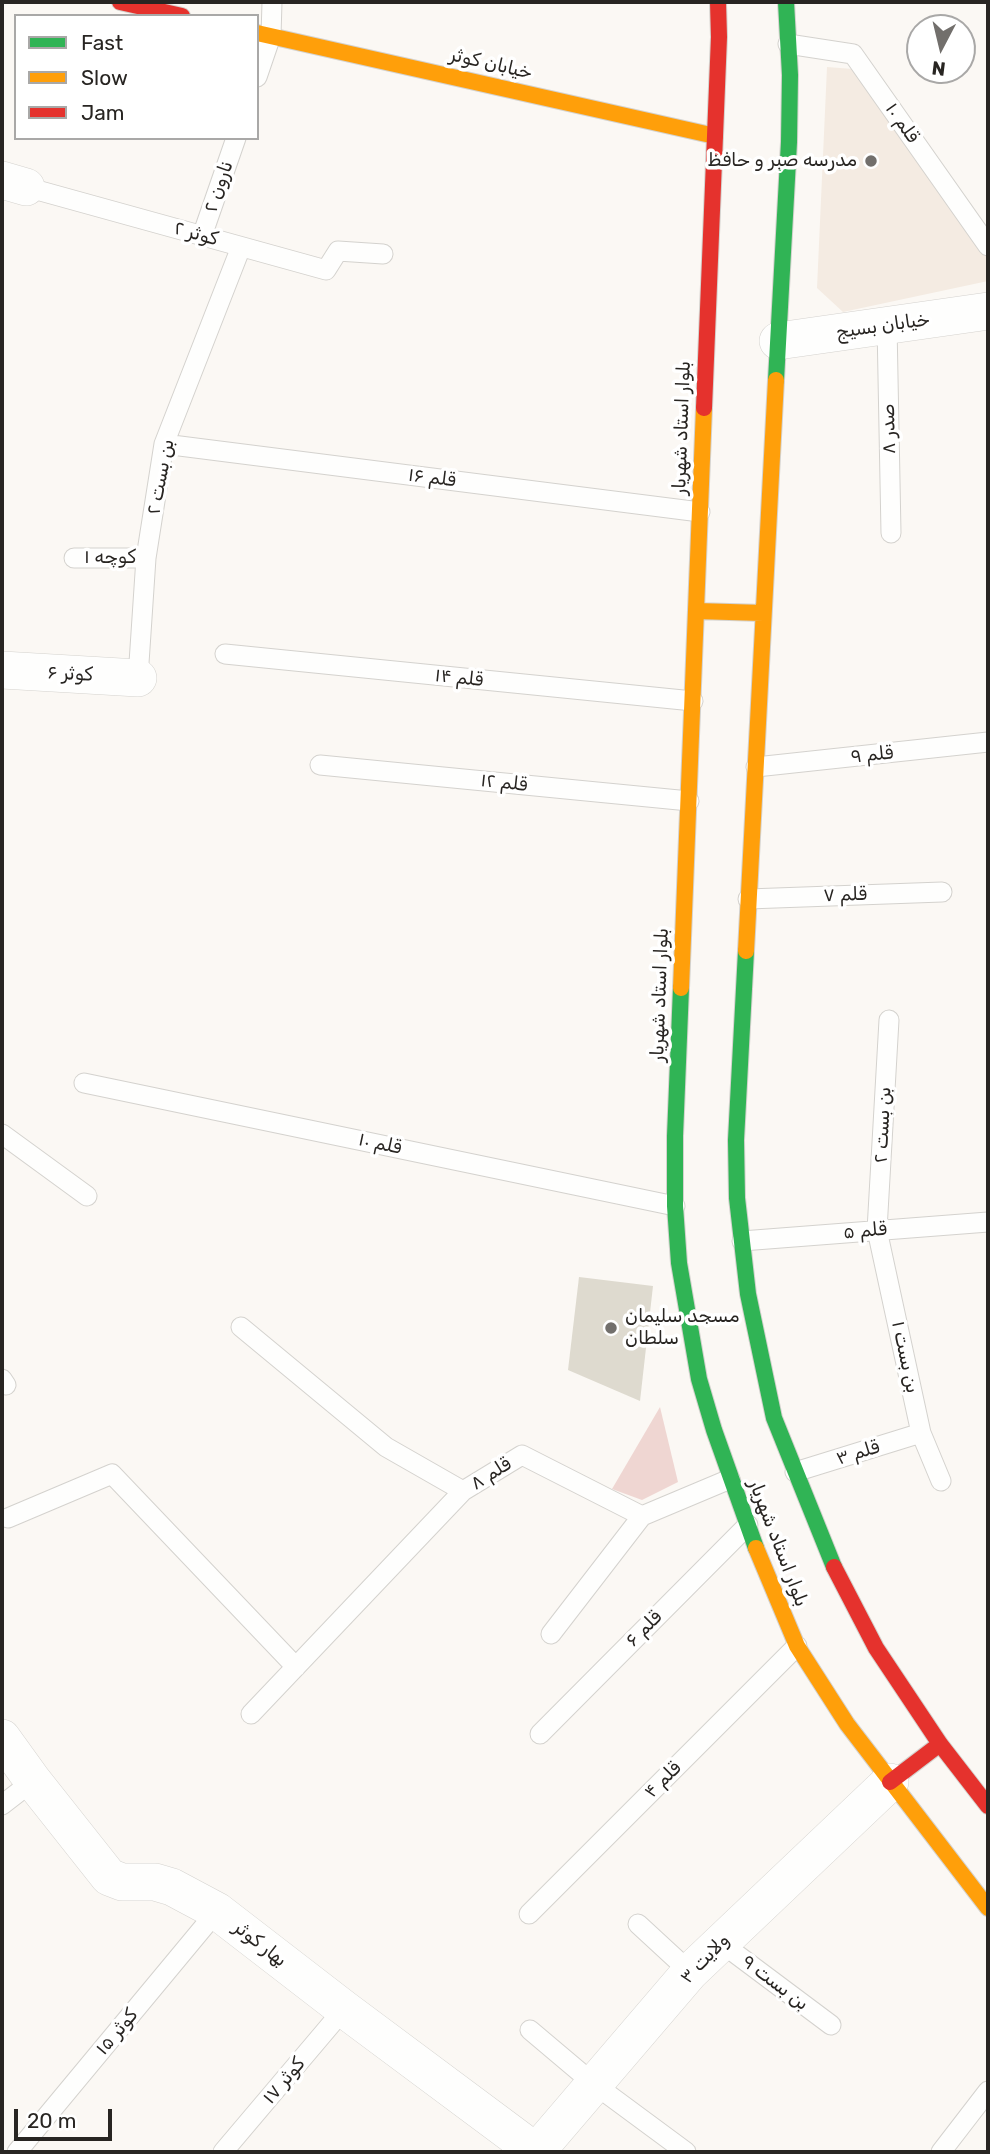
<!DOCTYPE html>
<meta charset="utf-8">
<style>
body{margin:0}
#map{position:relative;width:990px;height:2154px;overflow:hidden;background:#fbf8f4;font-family:Rubik,sans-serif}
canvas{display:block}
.frame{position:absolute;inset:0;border:4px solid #282522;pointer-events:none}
.legend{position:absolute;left:14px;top:14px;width:245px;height:126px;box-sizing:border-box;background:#fff;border:2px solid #a9a8a7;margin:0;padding:9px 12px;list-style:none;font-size:21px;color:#282522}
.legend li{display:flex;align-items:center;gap:14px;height:35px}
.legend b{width:35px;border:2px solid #a9a8a7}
.north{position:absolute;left:906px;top:14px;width:70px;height:70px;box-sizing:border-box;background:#fff;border:2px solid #a9a8a7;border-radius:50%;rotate:187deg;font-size:19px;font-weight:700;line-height:28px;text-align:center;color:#282522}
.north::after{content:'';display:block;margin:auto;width:24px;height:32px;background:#726f6c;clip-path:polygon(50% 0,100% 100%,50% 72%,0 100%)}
.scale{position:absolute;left:14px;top:2109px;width:98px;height:32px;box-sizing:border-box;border:4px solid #282522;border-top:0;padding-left:9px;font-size:21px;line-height:24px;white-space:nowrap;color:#282522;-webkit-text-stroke:5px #fff;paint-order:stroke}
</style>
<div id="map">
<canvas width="990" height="2154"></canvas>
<div class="frame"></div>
<ul class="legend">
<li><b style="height:9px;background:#30b455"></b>Fast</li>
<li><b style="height:9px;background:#ff9f0a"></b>Slow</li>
<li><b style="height:9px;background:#e5322d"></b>Jam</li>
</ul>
<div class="north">N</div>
<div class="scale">20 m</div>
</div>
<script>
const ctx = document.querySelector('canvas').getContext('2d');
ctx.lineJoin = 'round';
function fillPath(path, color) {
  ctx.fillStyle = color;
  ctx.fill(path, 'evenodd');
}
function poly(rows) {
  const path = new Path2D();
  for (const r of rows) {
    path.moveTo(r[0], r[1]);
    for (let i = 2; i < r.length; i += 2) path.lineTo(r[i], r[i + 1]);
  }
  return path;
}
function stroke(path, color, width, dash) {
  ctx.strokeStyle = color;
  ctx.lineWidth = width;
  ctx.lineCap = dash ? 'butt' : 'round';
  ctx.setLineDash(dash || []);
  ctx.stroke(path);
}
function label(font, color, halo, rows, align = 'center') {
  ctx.font = font + ' Rubik,Cairo,sans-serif';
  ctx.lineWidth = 7;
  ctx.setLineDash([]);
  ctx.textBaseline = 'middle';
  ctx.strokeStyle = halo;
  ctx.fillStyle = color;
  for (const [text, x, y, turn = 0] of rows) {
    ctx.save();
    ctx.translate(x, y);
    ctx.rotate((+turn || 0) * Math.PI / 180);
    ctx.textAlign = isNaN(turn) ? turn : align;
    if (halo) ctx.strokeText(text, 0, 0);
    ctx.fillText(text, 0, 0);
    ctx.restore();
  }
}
fillPath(poly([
 [827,67,853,69,988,254,988,281,843,312,817,288]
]), '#f4ebe2');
fillPath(poly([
 [660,1407,678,1482,642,1500,612,1489]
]), '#efd6d2');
fillPath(poly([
 [579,1277,653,1286,640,1401,568,1370]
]), '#dedacf');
const lane = poly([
 [788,44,853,54,988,246],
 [257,77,271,36,272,2],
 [26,187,326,270,338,251,383,254],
 [202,236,236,138],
 [887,325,891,533],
 [164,444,700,512],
 [74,558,146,558],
 [225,654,693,701],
 [138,678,146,558,164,444,241,247],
 [320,765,689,801],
 [756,767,988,742],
 [748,899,942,892],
 [889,1020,877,1230,921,1433,941,1481],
 [84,1083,675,1206],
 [2,1134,87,1196],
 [742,1241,988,1222],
 [241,1327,386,1447,463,1491,522,1455,642,1516,730,1479],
 [2,1379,6,1385],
 [795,1472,921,1433],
 [8,1518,112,1474,296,1667],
 [551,1634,642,1516],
 [251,1714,463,1491],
 [540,1734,748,1525],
 [2,1805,33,1781],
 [529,1914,797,1646],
 [638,1924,690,1972],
 [720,1942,831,2025],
 [530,2030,594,2084,686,2152],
 [17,2152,217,1911],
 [223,2152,344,2009],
 [941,2152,988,2091]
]);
const street = poly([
 [2,180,26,187],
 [778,341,988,311],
 [2,670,138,678],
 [2,1738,33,1781,109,1877,122,1882,155,1882,172,1887,217,1911,344,2009,536,2152],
 [536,2152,690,1972,890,1782]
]);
const fast = poly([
 [776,380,789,142,790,75,786,2],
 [746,951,736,1140,737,1198,748,1294,774,1418,834,1567],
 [681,988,675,1136,675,1206,679,1263,699,1379,714,1430,756,1548]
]);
const slow = poly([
 [257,33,715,136],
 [696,611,763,613],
 [746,951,776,380],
 [681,988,704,408],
 [756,1548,797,1646,847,1724,988,1908]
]);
const jam = poly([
 [120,2,182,16],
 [704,408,719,37,718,2],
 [834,1567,876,1648,940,1744,988,1806],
 [890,1782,940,1744]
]);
stroke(lane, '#d4d2ce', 21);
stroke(street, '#d4d2ce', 38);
stroke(fast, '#d4d2ce', 18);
stroke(slow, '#d4d2ce', 18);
stroke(jam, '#d4d2ce', 18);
stroke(lane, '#fefefd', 19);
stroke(street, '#fefefd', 37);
stroke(fast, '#30b455', 16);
stroke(slow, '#ff9f0a', 16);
stroke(jam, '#e5322d', 16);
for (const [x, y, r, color] of [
 [871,161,7,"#726f6c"],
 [611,1328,7,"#726f6c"]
]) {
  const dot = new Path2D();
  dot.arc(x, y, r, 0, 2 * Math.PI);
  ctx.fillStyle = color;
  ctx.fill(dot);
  stroke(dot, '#fff', 2.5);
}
label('19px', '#282522', '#fff', [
 ["خیابان کوثر",491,64,13],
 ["قلم ۱۰",902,123,55],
 ["نارون ۲",219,187,-71],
 ["کوثر ۲",196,234,16],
 ["خیابان بسیج",883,326,-8],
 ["بلوار استاد شهریار",682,428,-88],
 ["صدر ۸",889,429,-91],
 ["بن بست ۲",161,477,-79],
 ["قلم ۱۶",432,478,7],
 ["کوچه ۱",110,558],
 ["کوثر ۶",70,674,3],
 ["قلم ۱۴",459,678,6],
 ["قلم ۹",872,755,-6],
 ["قلم ۱۲",504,783,6],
 ["قلم ۷",845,895,-2],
 ["بلوار استاد شهریار",660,995,-88],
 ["بن بست ۲",883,1125,-87],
 ["قلم ۱۰",380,1144,12],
 ["قلم ۵",865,1231,-5],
 ["بن بست ۱",905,1357,78],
 ["قلم ۳",858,1453,-17],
 ["قلم ۸",491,1474,-32],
 ["بلوار استاد شهریار",778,1543,69],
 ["قلم ۶",644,1629,-45],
 ["قلم ۴",663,1780,-45],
 ["بهار کوثر",260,1944,38],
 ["ولایت ۳",705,1959,-46],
 ["بن بست ۹",775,1983,37],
 ["کوثر ۱۵",117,2032,-50],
 ["کوثر ۱۷",284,2081,-50]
]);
label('19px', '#282522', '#fff', [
 ["مدرسه صبر و حافظ",857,161],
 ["مسجد سلیمان",625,1317,"left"],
 ["سلطان",625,1339,"left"]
], 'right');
</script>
